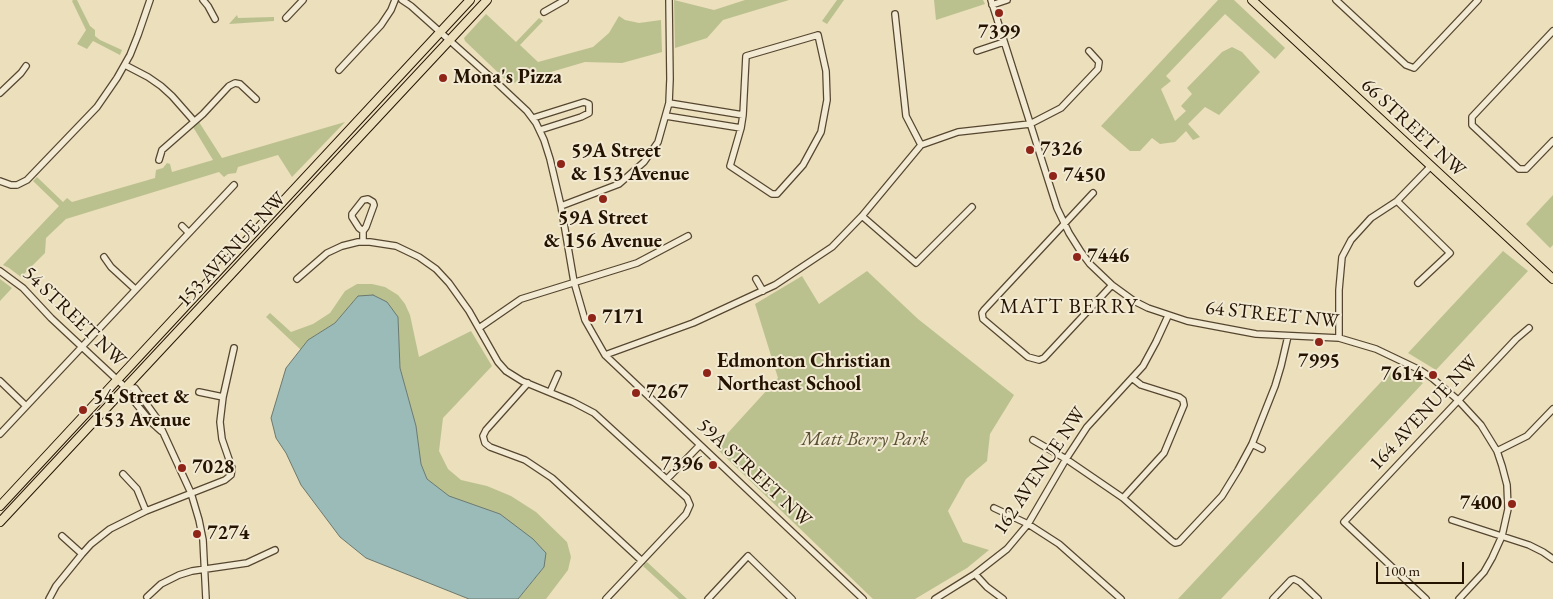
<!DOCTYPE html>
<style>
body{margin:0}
#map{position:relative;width:1553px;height:599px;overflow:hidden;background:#ebdfbc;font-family:"EB Garamond",serif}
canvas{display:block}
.scale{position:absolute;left:1376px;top:562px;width:88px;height:22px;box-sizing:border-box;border:2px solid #251302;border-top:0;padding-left:6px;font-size:15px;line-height:18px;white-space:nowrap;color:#251302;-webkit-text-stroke:4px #f2ead3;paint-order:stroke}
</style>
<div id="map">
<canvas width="1553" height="599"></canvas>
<div class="scale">100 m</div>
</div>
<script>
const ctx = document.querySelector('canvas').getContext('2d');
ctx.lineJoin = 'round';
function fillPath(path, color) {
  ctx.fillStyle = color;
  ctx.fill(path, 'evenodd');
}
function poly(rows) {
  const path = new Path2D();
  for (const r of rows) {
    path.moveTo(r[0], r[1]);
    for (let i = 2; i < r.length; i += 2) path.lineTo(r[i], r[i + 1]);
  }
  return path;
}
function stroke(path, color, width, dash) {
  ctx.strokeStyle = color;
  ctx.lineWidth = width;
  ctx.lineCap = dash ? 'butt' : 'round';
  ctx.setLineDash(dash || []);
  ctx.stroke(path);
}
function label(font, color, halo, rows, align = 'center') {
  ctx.font = font + ' "EB Garamond",serif';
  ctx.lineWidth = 4;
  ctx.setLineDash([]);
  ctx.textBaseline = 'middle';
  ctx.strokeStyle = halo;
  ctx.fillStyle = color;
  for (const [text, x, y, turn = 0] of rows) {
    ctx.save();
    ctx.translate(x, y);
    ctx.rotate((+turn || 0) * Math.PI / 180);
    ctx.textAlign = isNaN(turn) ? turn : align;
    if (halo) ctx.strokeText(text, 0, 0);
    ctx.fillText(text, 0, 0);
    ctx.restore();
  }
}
fillPath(poly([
 [73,0,77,0,90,26,95,30,95,36,100,40,122,50,120,55,93,41,87,49,77,44,86,30,72,1],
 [745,0,789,0,723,20,707,38,675,48,674,0,714,10],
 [837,0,844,0,827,24,822,21],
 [934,0,983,0,985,4,936,20],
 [1218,0,1234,0,1285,48,1275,59,1225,14,1166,76,1171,81,1161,89,1175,121,1186,111,1181,106,1192,94,1187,88,1222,52,1232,47,1242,52,1260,72,1219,115,1205,107,1188,124,1200,137,1193,140,1186,131,1175,142,1160,144,1152,138,1140,151,1130,151,1101,126],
 [486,14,516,42,539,18,543,21,520,45,538,62,593,47,609,33,619,16,625,20,639,23,661,20,662,52,622,63,585,62,510,84,465,41,464,38],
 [237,15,238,18,274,17,274,21,229,24],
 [199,122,222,158,345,122,292,177,278,155,238,167,236,173,228,174,224,177,219,172,66,219,46,238,45,253,21,277,9,268,3,265,59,206,33,181,37,177,63,202,67,198,72,202,155,178,156,170,163,168,167,163,170,164,172,172,213,160,193,127],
 [1553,195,1553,245,1550,248,1526,224],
 [1503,251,1528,271,1436,370,1408,353],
 [867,271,918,319,1014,395,990,434,987,461,966,479,948,511,963,542,989,550,967,568,915,599,873,599,715,447,778,378,755,304,802,276,819,304],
 [0,279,12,288,0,301],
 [357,284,372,284,385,287,398,295,405,304,410,315,419,357,471,331,492,366,443,418,439,451,448,469,461,480,487,486,511,496,536,512,567,542,571,557,568,570,546,599,518,599,544,567,500,514,448,496,427,479,421,464,416,426,400,368,398,317,358,296,335,323,308,340,301,350,266,317,270,313,291,332,313,324,330,313,345,291],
 [1394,368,1423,383,1221,599,1178,599],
 [647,562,687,599,679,599,643,566]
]), '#bbc18e');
const water = poly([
 [373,295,387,302,398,317,400,368,416,426,421,464,427,479,449,496,500,514,533,539,546,553,544,567,518,599,469,599,366,558,340,537,301,485,286,453,276,438,271,418,286,368,308,340,335,323,358,296,373,295]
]);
fillPath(water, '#9abbb8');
stroke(water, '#6b786f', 1);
const minor = poly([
 [203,0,208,6,215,19],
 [402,0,411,6,495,81,527,111,536,123,544,140,550,159,561,206,574,282,585,320,605,355,863,599],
 [991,0,1057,208,1069,233,1081,252,1090,264,1112,285,1134,301,1148,308,1187,321,1256,334,1339,338,1376,349,1420,370,1432,378,1458,400,1481,425,1497,451,1502,466,1507,485,1508,509,1502,536,1492,558,1484,572,1459,599],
 [1336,0,1406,65,1414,68,1478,0],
 [992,5,1007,0],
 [544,12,565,0],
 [895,14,906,116,921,145],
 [286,18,303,0],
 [1553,31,1472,117,1472,125,1519,169,1526,169,1553,141],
 [818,35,826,71,827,100,821,132,803,165,777,194,772,194,730,166,741,128,743,115,746,56,818,35],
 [977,51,1004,42],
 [125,65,148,77,161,86,172,96,194,121],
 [339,70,381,25,391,10,395,0],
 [0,93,21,73,26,66],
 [669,103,743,115],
 [666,116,741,128],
 [533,118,584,102,589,104,589,113,581,117,540,130],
 [159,160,162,150,203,114,229,86,235,83,240,84,256,99],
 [0,181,11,185,17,185,27,180,97,107,117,78,130,55,138,35,150,0],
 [1093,193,984,310,982,313,983,319,1028,357,1039,360,1044,358,1112,285],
 [1397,201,1450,253,1418,283],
 [561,206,619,184,644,162,658,142,669,103,670,79,669,0],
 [862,216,916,263,972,207],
 [182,226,189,233],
 [363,241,363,231,366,227,374,205,373,202,368,199,363,200,352,214,352,217,359,228,363,231],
 [104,257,111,267,135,289],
 [0,271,23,288,51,318,126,388,129,395,151,422,161,431],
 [297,279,327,253,342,246,358,242,370,242,396,246,419,257,436,269,449,283,469,311,498,362,506,371,522,381,573,402,594,413,687,498,690,505,686,514,606,599],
 [756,279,763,291],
 [479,328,521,299,637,263,688,236],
 [1339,338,1339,290,1342,257,1351,240,1371,218,1397,201,1431,166],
 [605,355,693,323,775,285,832,247,862,216,921,145,958,132,1030,124,1061,108,1098,69,1099,62,1089,51],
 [0,381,26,406],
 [528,383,486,430,483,436,485,443,490,447,525,460,552,478,642,561],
 [126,388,135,388,156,417,191,493,199,520,203,540,206,599],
 [199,392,223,397],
 [550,392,558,374],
 [0,434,234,185],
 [1033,440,1066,459,1123,498,1172,541,1175,543,1179,542,1222,496,1238,470,1252,444,1275,386,1281,366,1288,336],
 [1252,444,1262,449],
 [1497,451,1527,436,1553,409],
 [123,474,137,489,146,511],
 [667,479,700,445],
 [1123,498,1164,453,1184,405,1183,400,1179,397,1141,385,1132,378],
 [994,508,1028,524,1059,544,1121,599],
 [1452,520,1529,545,1543,552,1553,559],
 [62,536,82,554],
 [975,574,987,587,1003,599],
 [147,597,161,584,179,575,192,571,247,563,275,550],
 [49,599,56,586,82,554,91,544,110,529,146,511,225,480,231,475,232,468,222,439,220,422,223,397,234,348],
 [708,599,748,556,792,599],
 [935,599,975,574,1007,549,1028,524,1066,459,1087,427,1143,366,1156,342,1168,316],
 [1273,599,1291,580,1294,579,1300,582,1318,599],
 [1426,599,1344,522,1516,339,1529,328]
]);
const major = poly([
 [1252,0,1553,279],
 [0,506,470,0],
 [0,522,487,0]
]);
stroke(minor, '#564630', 8);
stroke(major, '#251302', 10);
stroke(minor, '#f2ead3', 5.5);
stroke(major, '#ebdfbc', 8);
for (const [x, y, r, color] of [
 [999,13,5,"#8f2418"],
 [443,78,5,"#8f2418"],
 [1030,150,5,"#8f2418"],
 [561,164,5,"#8f2418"],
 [1053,176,5,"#8f2418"],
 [603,199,5,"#8f2418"],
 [1077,257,5,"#8f2418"],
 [592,318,5,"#8f2418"],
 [1319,342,5,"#8f2418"],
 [707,373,5,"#8f2418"],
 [1433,375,5,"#8f2418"],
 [636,393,5,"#8f2418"],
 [83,410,5,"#8f2418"],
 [713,465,5,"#8f2418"],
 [182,468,5,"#8f2418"],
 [1512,504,5,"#8f2418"],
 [197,534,5,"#8f2418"]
]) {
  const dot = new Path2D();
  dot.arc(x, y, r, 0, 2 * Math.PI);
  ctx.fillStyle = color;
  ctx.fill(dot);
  stroke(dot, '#f2ead3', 2);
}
label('bold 20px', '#251302', '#f2ead3', [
 ["7399",999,33,"center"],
 ["Mona's Pizza",453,78],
 ["7326",1040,150],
 ["59A Street",571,152],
 ["& 153 Avenue",571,175],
 ["7450",1063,176],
 ["59A Street",603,219,"center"],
 ["& 156 Avenue",603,242,"center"],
 ["7446",1087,257],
 ["7171",602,318],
 ["Edmonton Christian",717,362],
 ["Northeast School",717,385],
 ["7995",1319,362,"center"],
 ["7614",1423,375,"right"],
 ["7267",646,393],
 ["54 Street &",93,398],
 ["153 Avenue",93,421],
 ["7396",703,465,"right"],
 ["7028",192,468],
 ["7400",1502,504,"right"],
 ["7274",207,534]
], 'left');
label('20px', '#251302', '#f2ead3', [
 ["66 STREET NW",1413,128,43],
 ["153 AVENUE NW",232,250,-47],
 ["64 STREET NW",1272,315,6],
 ["54 STREET NW",74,317,44],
 ["164 AVENUE NW",1424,413,-47],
 ["162 AVENUE NW",1040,471,-56],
 ["59A STREET NW",754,473,43]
]);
label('italic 20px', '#5a5033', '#f2ead3', [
 ["Matt Berry Park",865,440]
]);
ctx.letterSpacing = '1px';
label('21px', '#251302', '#f2ead3', [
 ["MATT BERRY",1069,307]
]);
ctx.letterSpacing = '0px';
</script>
